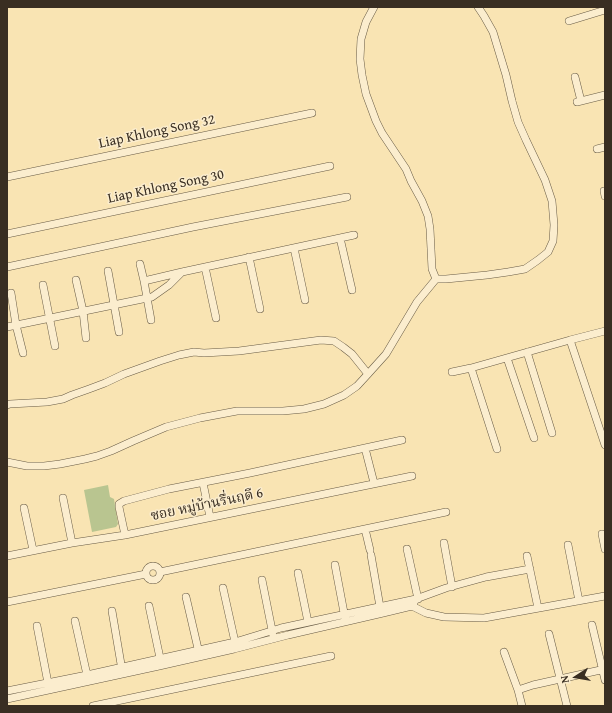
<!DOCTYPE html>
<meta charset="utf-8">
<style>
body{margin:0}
#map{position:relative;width:612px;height:713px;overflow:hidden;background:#f9e4b3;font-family:"Gentium Book Plus",serif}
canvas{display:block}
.frame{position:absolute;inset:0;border:8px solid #392e22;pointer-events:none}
.north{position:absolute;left:556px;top:657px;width:40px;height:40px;-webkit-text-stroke:3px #fbedce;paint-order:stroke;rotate:258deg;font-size:11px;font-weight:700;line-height:16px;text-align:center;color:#392e22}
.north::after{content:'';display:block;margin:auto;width:14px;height:18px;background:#392e22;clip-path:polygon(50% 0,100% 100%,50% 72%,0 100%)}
</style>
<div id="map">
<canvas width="612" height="713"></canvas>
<div class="frame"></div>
<div class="north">N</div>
</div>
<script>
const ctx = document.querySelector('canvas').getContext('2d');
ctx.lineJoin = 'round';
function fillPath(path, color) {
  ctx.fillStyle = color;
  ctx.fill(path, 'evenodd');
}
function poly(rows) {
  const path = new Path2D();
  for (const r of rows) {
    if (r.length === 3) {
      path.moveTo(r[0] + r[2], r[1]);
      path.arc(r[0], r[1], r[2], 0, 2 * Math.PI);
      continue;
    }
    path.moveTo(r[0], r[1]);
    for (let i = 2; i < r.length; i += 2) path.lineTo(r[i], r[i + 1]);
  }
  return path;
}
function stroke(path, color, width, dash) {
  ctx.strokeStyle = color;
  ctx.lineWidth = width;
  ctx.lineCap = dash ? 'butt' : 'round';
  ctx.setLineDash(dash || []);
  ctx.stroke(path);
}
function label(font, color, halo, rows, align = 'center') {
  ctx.font = font + ' "Gentium Book Plus","Noto Serif Thai",serif';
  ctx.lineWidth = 3;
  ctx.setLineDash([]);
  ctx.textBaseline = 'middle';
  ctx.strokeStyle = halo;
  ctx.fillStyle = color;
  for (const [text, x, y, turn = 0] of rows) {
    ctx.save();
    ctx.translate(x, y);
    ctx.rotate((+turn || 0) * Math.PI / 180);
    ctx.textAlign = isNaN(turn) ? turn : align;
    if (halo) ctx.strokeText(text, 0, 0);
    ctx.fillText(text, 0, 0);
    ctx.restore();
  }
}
fillPath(poly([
 [108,485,110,497,114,499,118,524,116,527,92,532,84,490]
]), '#b9c590');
const minor = poly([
 [374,7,366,22,361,39,360,59,362,75,366,94,376,121,382,133,406,169,411,181,422,201,428,216,430,229,432,269,436,279],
 [569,21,605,10],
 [575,77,581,101],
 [577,102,605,95],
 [597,149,605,147],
 [7,177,312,113],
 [604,191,605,196],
 [7,234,330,166],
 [340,238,352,290],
 [294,248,305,300],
 [249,257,260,309],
 [140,264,144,281],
 [7,267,193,227,347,197],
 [205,267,216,318],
 [108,271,119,332],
 [76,280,83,311,86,338],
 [43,285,55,346],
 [11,293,16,325,23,353],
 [151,320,144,281,182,272],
 [7,327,152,297,169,285,182,272,354,235],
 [570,340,605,445],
 [527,352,552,433],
 [507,358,534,438],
 [471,368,497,449],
 [452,372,471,368,570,340,605,331],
 [7,405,10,404,47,402,63,399,72,395,89,389,105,383,124,374,160,361,179,355,194,352,204,353,239,351,321,340,334,341,343,347,352,354,368,374],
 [365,448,374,483],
 [7,462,27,466,44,466,60,464,85,459,97,456,111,451,133,441,166,427,200,418,237,411,283,411,304,409,324,404,344,395,357,386,368,374,386,354,417,302,436,279,446,279,487,275,508,272,525,269,538,260,548,252,553,241,554,225,552,201,545,180,526,140,518,122,512,101,506,75,493,32,484,16,478,7],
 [203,483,210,517],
 [63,498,72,543],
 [24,508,33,550],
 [365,529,370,550],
 [602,534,605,549],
 [125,535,119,507,119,504,124,501,169,489,250,473,402,440],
 [444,543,452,587],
 [568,545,579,601],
 [407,549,418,599],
 [371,555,380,607],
 [7,556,72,543,125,535,412,476],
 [527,556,538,608],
 [335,565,345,618],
 [153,573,7],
 [160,572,446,512],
 [298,573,308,622],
 [262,580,273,635],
 [223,588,235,642],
 [186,597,199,653],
 [7,602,146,574],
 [410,602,412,606,426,613,444,617,484,618,605,596],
 [149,606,160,658],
 [112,611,122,670],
 [75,621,87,675],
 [592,625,605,680],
 [37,626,48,683],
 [549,634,567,706],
 [504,652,518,690],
 [7,691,87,675,235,642,281,628,416,599,446,588,486,577,530,569],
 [7,699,159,666,234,649,288,635,383,613,412,606,416,599],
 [93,706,331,656],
 [522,706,518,690,533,685,605,669]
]);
stroke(minor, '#695c46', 8);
stroke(minor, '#fbedce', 7);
label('14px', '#392e22', '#fbedce', [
 ["Liap Khlong Song 32",157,132,-12],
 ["Liap Khlong Song 30",166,187,-12],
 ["ซอย หมู่บ้านรื่นฤดี 6",207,505,-12]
]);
</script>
